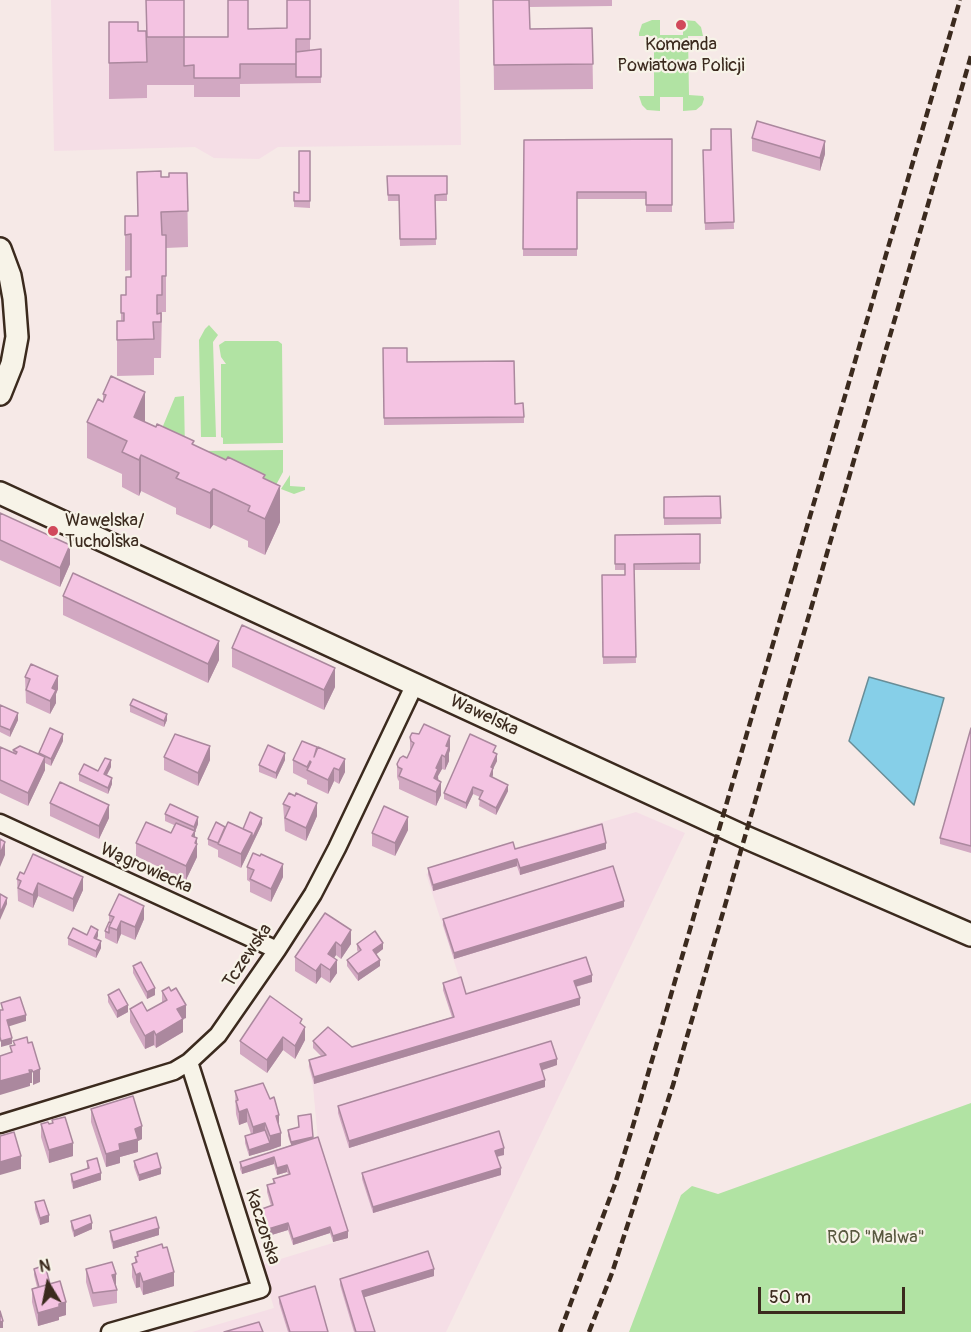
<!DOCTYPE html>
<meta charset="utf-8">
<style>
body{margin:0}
#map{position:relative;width:971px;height:1332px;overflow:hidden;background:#f6e9e7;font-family:Pangolin,sans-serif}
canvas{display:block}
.north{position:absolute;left:18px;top:1254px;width:60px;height:60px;-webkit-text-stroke:4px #f7f3e8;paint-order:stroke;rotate:350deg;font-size:16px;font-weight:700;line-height:24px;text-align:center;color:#3b2a1e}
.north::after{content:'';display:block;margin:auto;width:21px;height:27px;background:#3b2a1e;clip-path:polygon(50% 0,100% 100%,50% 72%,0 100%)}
.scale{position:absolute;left:758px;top:1287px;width:147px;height:27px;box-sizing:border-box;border:3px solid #3b2a1e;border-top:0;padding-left:8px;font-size:18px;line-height:21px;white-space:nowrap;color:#3b2a1e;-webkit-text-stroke:4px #f7f3e8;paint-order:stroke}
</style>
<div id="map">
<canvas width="971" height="1332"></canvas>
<div class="north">N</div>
<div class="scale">50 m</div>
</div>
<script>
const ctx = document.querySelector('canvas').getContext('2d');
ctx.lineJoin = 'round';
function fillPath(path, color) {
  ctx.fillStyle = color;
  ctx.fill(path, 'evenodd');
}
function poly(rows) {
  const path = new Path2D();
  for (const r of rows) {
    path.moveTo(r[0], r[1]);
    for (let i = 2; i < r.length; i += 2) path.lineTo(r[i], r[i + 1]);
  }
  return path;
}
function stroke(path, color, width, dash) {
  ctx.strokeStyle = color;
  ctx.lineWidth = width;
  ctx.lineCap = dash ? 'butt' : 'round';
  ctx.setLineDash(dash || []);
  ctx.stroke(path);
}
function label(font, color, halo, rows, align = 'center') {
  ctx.font = font + ' Pangolin,sans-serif';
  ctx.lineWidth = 4.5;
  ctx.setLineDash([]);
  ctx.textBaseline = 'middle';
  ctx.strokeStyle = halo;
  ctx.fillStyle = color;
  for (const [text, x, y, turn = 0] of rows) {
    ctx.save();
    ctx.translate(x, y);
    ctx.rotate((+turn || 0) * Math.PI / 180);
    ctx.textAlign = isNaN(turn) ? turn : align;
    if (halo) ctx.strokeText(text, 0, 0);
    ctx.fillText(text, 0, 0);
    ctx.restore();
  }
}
fillPath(poly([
 [51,0,459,0,461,145,278,147,259,159,214,158,195,147,54,151],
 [636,812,685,833,446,1332,192,1332,274,1308,261,1265,349,1238,318,1141,313,1086,308,1066,453,1022,443,990,461,983,426,874]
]), '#f5dee6');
fillPath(poly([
 [652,20,660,20,660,35,683,35,683,20,695,21,701,27,703,36,688,36,689,95,703,96,704,99,702,105,696,110,683,111,683,97,660,97,660,111,647,110,642,105,639,96,654,96,654,36,639,36,639,33,642,24],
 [209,325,218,335,213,342,216,437,201,437,199,340,205,329],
 [225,341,278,341,282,344,283,443,223,444,223,438,221,437,221,364,226,364,221,357,219,345],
 [184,396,185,452,158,438,175,397],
 [283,450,283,472,276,485,202,451],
 [290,475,290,486,305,487,305,490,294,494,281,489],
 [971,1103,971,1332,629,1332,681,1195,692,1186,718,1194]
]), '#b1e3a3');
const water = poly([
 [869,677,944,698,914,805,849,741,869,677]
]);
fillPath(water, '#86cfe8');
stroke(water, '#688d97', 1.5);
const minor = poly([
 [0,823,277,950],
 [0,1124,174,1071,189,1062,218,1035,277,950,313,894,337,848,415,684],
 [110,1332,261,1289,189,1062]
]);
const tertiary = poly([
 [0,249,10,276,14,298,17,337,12,364,0,394],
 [0,493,745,837,971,935]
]);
stroke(minor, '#3b2a1e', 21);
stroke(tertiary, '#3b2a1e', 26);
stroke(minor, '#f7f3e8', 16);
stroke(tertiary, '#f7f3e8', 21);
stroke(poly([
 [560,1332,615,1184,632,1129,960,0],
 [589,1332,612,1273,673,1085,971,56]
]), '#3b2a1e', 4.5, [9, 4.5]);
fillPath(poly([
 [310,0,310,50,321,49,321,83,240,84,240,97,194,97,194,85,184,85,184,83,184,85,147,85,147,78,147,98,109,99,109,22,138,31,146,31,184,37,228,37,248,29,287,28],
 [493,0,612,0,612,6,529,7,530,29,592,28,593,89,494,90],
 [731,129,734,229,705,230,703,150,711,150],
 [752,138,825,154,820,171,752,151],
 [672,139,672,212,646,212,646,199,577,199,577,256,523,256,524,140],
 [310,151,310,208,294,207,294,192,299,193],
 [187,173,188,247,166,248,166,312,162,312,161,358,154,358,154,375,117,376,117,321,121,321,121,295,126,295,131,277,131,270,125,271,125,216,137,216,161,177,169,177],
 [387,176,447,176,447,201,435,201,436,245,400,246,399,201,388,201],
 [383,348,407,362,515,404,524,417,524,423,384,425],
 [111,376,145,422,265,478,280,522,265,555,248,547,248,541,214,525,213,525,210,529,176,514,176,508,141,491,139,496,122,487,122,474,87,458,87,422,103,402,103,394],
 [720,496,721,524,664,525,664,497],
 [0,513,70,564,60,587,0,560],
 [700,534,700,570,634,570,636,663,603,664,602,575,625,575,625,570,615,570,615,535],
 [63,596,219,660,208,683,63,615],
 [232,648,335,687,324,710,232,667],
 [25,677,58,689,56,694,56,703,50,714,26,703],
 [0,705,18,720,10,737,0,732],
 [130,705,167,720,164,727,130,712],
 [971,728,971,853,940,844,940,838],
 [410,737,450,750,449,753,449,761,445,770,442,769,438,776,441,795,436,806,399,789,399,781,398,780,397,777,397,764,407,758,410,751],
 [63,741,51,766,45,763,45,770,28,806,0,793,0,747,13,753,13,750,39,755,39,753],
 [317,751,345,772,339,784,334,781,328,794,307,784,307,780,293,773,293,760],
 [495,753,497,761,493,769,492,777,508,791,496,815,479,806,480,797,473,794,466,809,444,799,444,793],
 [164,757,210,760,198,786,164,770],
 [285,760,276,779,259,772,259,765],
 [111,767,107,775,112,784,108,794,79,781,79,774,98,771],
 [50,803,109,818,99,839,50,816],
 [283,804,317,816,306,841,285,831],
 [165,814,198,824,195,832,195,837,197,838,197,857,186,880,136,856,136,843,171,833,174,825,165,821],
 [262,824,241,868,218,857,218,850,208,845,208,839,225,827,243,829],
 [408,830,395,856,372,846,372,833],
 [515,849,606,849,520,875,517,866,433,891,428,874,428,868],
 [247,867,283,877,271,902,250,892,250,882,247,880],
 [24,874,83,890,73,912,38,896,33,908,18,901,17,879],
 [624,907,454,959,443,925,443,919],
 [325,913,351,944,341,959,336,955,334,958,337,973,330,983,321,977,316,984,295,971,295,957],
 [109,915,144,919,135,940,121,934,117,944,105,938,105,931,109,922],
 [87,935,98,936,97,939,101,948,96,958,68,945,68,938],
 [357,944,383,949,376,954,380,966,358,981,347,966,347,960,358,952,357,950],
 [133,966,155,995,147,999,133,973],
 [592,982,576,987,580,1005,314,1084,309,1066,309,1060,321,1056,313,1048,313,1041,352,1047,452,1017,443,990,443,983,466,994],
 [162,991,186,1018,183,1019,183,1032,156,1048,154,1045,145,1049,130,1022,130,1009,147,1011,162,1003],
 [108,995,128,1012,117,1018,108,1002],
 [302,1025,305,1040,295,1059,283,1050,267,1073,240,1054,240,1041],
 [557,1065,542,1070,545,1087,349,1148,338,1113,338,1106],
 [235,1091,279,1127,281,1146,249,1156,245,1143,245,1136,251,1134,247,1122,239,1125,236,1114],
 [91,1109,142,1139,138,1141,138,1152,120,1157,120,1163,106,1167,91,1122],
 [298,1116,313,1138,348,1238,333,1242,330,1233,293,1245,288,1230,265,1237,259,1216,259,1210,271,1206,267,1192,267,1185,273,1183,273,1179,288,1174,287,1172,277,1175,274,1164,242,1174,240,1169,240,1162,291,1145,288,1136,288,1130,299,1127],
 [52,1120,73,1156,49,1163,41,1137,41,1124,52,1123],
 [504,1155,497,1157,501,1175,373,1213,362,1179,362,1173],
 [87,1161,101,1180,73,1189,71,1181,71,1174,87,1169],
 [134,1161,161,1174,139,1181,134,1167],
 [35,1202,49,1222,40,1225,35,1209],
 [71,1221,92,1229,74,1237,71,1227],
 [110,1231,159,1235,113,1249,110,1237],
 [137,1252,174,1286,143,1295,140,1287,136,1288,132,1277,132,1264,135,1263,135,1257,137,1256],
 [34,1269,50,1284,66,1315,59,1317,59,1320,38,1326,32,1302,32,1289,37,1287,34,1275],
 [86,1269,116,1286,117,1290,117,1303,93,1307,86,1282],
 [434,1276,364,1297,375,1332,354,1332,340,1285,340,1279],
 [279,1297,328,1332,288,1332,279,1303]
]), '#d2a8c2');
fillPath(poly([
 [825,141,825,154,820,171,820,158],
 [145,392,145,428,134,417],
 [141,455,141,491,139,496,139,460],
 [280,486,280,522,265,555,265,519],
 [213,489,213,525,210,529,210,493],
 [70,545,70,564,60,587,60,568],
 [219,641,219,660,208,683,208,664],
 [335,668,335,687,324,710,324,690],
 [58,676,58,689,56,694,56,703,50,714,50,701,52,688],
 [18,713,18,720,10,737,10,730],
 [167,714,167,720,164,727,164,721],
 [63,734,63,741,51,766,51,759],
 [450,736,450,750,449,753,449,761,445,770,445,757,446,746],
 [210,746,210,760,198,786,198,773],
 [285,753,285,760,276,779,276,773],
 [497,754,497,761,493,769,493,775,490,783,491,767],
 [442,755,442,769,438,776,438,782,434,778,436,768],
 [45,757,45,770,28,806,28,793],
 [345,759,345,772,339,784,339,770],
 [111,760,111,767,104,780,104,774],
 [334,768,334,781,328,794,328,780],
 [112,778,112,784,108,794,108,788],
 [441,782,441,795,436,806,436,792],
 [508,785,508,791,496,815,496,808],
 [473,787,473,794,466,809,466,803],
 [317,803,317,816,306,841,306,828],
 [109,805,109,818,99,839,99,826],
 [198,817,198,824,195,832,195,844,192,836,194,833,194,827],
 [408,817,408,830,395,856,395,843],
 [262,818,262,824,241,868,241,854,252,833],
 [197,838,197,857,186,880,186,866],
 [5,842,5,855,0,867,0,854],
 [606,843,606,849,520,875,520,868],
 [517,859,517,866,433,891,433,885],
 [283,864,283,877,271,902,271,889],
 [83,877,83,890,73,912,73,899],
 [38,883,38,896,33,908,33,895],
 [7,898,7,904,0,920,0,913],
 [624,901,624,907,454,959,454,953],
 [144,906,144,919,135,940,135,927],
 [121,921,121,934,117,944,117,930],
 [98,930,98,936,94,944,94,938],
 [351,930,351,944,341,959,341,946],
 [101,941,101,948,96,958,96,951],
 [336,942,336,955,328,967,328,954],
 [383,943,383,949,373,957,373,950],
 [337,960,337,973,330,983,330,970],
 [380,960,380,966,358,981,358,974],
 [321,964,321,977,316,984,316,971],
 [592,975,592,982,574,987,574,981],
 [155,988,155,995,147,999,147,992],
 [580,998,580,1005,314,1084,314,1077],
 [128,1005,128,1012,117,1018,117,1011],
 [186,1005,186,1018,183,1019,183,1032,156,1048,156,1035,177,1009],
 [26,1015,26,1021,7,1027,7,1020],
 [305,1027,305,1040,295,1059,295,1046],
 [154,1031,154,1045,145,1049,145,1036],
 [283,1037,283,1050,267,1073,267,1060],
 [12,1038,12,1044,1,1047,1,1041],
 [557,1059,557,1065,540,1071,540,1064],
 [40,1069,40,1082,33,1085,33,1072],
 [32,1070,32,1083,30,1083,30,1086,0,1095,0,1081],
 [545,1080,545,1087,349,1148,349,1141],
 [247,1109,247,1122,239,1125,239,1112],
 [279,1115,279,1128,276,1116],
 [265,1123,265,1136,253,1140,253,1127],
 [142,1126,142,1139,138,1141,138,1152,120,1157,120,1163,106,1167,106,1154,119,1144,135,1129],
 [281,1133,281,1146,270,1150,270,1136],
 [313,1137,313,1144,291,1149,291,1142],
 [73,1143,73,1156,49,1163,49,1150],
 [270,1143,270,1150,249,1156,249,1150],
 [504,1148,504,1155,495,1157,495,1151],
 [21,1156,21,1169,0,1175,0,1162],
 [274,1157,274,1164,242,1174,242,1168],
 [287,1165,287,1172,277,1175,277,1168],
 [161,1168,161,1174,139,1181,139,1175],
 [501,1168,501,1175,373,1213,373,1207],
 [101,1173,101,1180,73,1189,73,1182],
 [49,1215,49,1222,40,1225,40,1218],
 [92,1223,92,1229,74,1237,74,1231],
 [288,1223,288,1230,265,1237,265,1230],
 [330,1227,330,1233,293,1245,293,1239],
 [159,1228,159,1235,113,1249,113,1242],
 [348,1231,348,1238,333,1242,333,1236],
 [434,1269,434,1276,362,1298,362,1291],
 [174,1272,174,1286,143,1295,143,1282],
 [140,1273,140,1287,136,1288,136,1275],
 [116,1274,116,1287,112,1275],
 [66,1302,66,1315,59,1317,59,1320,38,1326,38,1313,59,1304],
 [3,1321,3,1328,0,1328,0,1322]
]), '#ab889e');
const building = poly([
 [146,0,184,0,184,37,147,37,146,0],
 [228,0,248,0,248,29,287,28,287,0,310,0,310,39,296,39,296,64,240,64,240,78,194,78,194,65,184,66,184,37,228,37,228,0],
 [493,0,529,0,530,29,592,28,593,64,494,65,493,0],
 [109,22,138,22,138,31,146,31,147,62,109,63,109,22],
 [321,49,321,77,296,77,296,52,321,49],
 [757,121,825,141,820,158,752,138,757,121],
 [711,129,731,129,734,222,705,223,703,150,711,150,711,129],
 [672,139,672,205,646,205,646,192,577,192,577,249,523,249,524,140,672,139],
 [299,151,310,151,310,201,294,201,294,192,299,193,299,151],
 [161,171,161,177,169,177,169,173,187,173,188,211,161,212,162,235,166,235,166,276,162,276,162,295,157,295,157,314,161,313,161,322,153,322,154,339,117,340,117,321,124,321,124,313,121,313,121,295,126,295,126,277,131,277,131,234,125,235,125,216,138,216,137,172,161,171],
 [387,176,447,176,447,194,435,195,436,239,400,239,399,195,388,195,387,176],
 [383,348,407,348,407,362,514,361,515,404,523,403,524,417,384,418,383,348],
 [111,376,145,392,134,417,156,427,157,424,194,441,192,444,226,460,228,457,265,475,263,478,280,486,265,519,248,511,250,506,214,489,213,489,210,493,176,478,179,473,141,455,139,460,122,452,127,441,87,422,98,399,103,402,106,395,103,394,111,376],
 [720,496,721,518,664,518,664,497,720,496],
 [0,513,70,545,60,568,0,540,0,513],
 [700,534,700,563,634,564,636,657,603,657,602,575,625,575,625,564,615,564,615,535,700,534],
 [73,573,219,641,208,664,63,596,73,573],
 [242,625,335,668,324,690,232,648,242,625],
 [31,664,58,676,52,688,56,690,50,701,26,690,30,679,25,677,31,664],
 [133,699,167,714,164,721,130,705,133,699],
 [0,705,18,713,10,730,0,726,0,705],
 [424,724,450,736,446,746,449,747,445,757,442,755,436,768,438,769,434,778,441,782,436,792,399,776,402,769,398,767,397,764,400,758,403,756,407,758,414,743,411,741,410,737,412,733,419,734,424,724],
 [50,728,63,734,51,759,39,753,50,728],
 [971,728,971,846,940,838,971,728],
 [175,734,210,746,198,773,164,757,175,734],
 [470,734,496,746,493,752,497,754,491,767,493,768,490,776,508,785,496,808,479,799,483,791,473,787,466,803,444,793,470,734],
 [302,741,317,747,314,757,318,747,345,759,339,770,334,768,328,780,307,770,311,762,310,761,307,767,293,760,302,741],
 [268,745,285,753,276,773,259,765,268,745],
 [20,746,45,757,28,793,0,780,0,747,16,754,17,752,13,750,20,746],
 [105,758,111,760,104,774,112,778,108,788,79,774,84,764,98,771,105,758],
 [60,782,109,805,99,826,50,803,60,782],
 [289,793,295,796,296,793,317,803,306,828,285,818,290,807,283,804,289,793],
 [170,804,198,817,194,827,165,814,170,804],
 [384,806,408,817,395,843,372,833,384,806],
 [250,812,262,818,252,839,252,833,243,829,250,812],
 [146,822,171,833,176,823,195,831,192,836,197,838,195,843,197,844,186,866,136,843,146,822],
 [216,822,225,827,218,843,208,839,216,822],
 [228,822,252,833,241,854,218,844,228,822],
 [602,824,606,843,520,868,517,859,433,885,428,868,513,842,515,849,602,824],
 [0,839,5,842,0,854,0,839],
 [253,853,260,856,261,854,283,864,271,889,250,879,254,870,247,867,253,853],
 [33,854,83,877,73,899,38,883,33,895,18,888,21,881,17,879,20,872,24,874,33,854],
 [613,866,624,901,454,953,443,919,613,866],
 [0,894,7,898,0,913,0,894],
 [119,894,144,906,135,927,121,921,117,930,109,927,114,917,109,915,119,894],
 [325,913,351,930,341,946,336,942,328,954,337,960,330,970,321,964,316,971,295,957,325,913],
 [109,922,111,923,109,927,109,933,105,931,109,922],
 [91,926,98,930,94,938,101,941,96,951,68,938,73,928,87,935,91,926],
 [375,931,383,943,373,950,380,960,358,974,347,960,361,950,357,944,375,931],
 [586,957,592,975,574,981,580,998,314,1077,309,1060,326,1055,313,1041,328,1027,352,1047,454,1017,443,983,461,977,466,994,586,957],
 [141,962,155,988,147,992,133,966,141,962],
 [169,987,171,991,176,988,186,1005,177,1009,183,1019,156,1035,154,1031,145,1036,130,1009,142,1002,147,1011,167,1000,162,991,169,987],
 [119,989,128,1005,117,1011,108,995,119,989],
 [270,996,302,1019,300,1023,305,1027,295,1046,283,1037,267,1060,240,1041,270,996],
 [20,997,26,1015,7,1020,12,1038,1,1041,0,1037,0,1010,3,1010,1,1003,20,997],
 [27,1037,28,1043,32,1042,40,1069,33,1072,32,1070,29,1070,30,1073,0,1081,0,1056,12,1052,10,1046,15,1045,13,1041,27,1037],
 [551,1041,557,1059,540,1064,545,1080,349,1141,338,1106,551,1041],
 [263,1083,270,1099,274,1097,279,1115,276,1116,281,1133,270,1136,265,1123,253,1127,247,1109,239,1112,236,1101,238,1100,235,1091,263,1083],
 [133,1096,142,1126,135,1129,138,1139,119,1144,120,1150,106,1154,91,1109,133,1096],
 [311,1114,313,1137,291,1142,288,1130,299,1127,298,1116,311,1114],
 [65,1117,73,1143,49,1150,41,1124,48,1122,49,1124,53,1123,52,1120,65,1117],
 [265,1130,270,1143,249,1150,245,1136,265,1130],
 [499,1131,504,1148,495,1151,501,1168,373,1207,362,1173,499,1131],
 [14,1132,21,1156,0,1162,0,1136,14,1132],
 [318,1137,348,1231,333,1236,330,1227,293,1239,288,1223,265,1230,259,1210,273,1205,267,1185,275,1183,273,1179,290,1174,287,1165,277,1168,274,1157,242,1168,240,1162,318,1137],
 [157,1153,161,1168,139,1175,134,1161,157,1153],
 [97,1158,101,1173,73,1182,71,1174,89,1168,87,1161,97,1158],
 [44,1200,49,1215,40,1218,35,1202,44,1200],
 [90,1215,92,1223,74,1231,71,1221,90,1215],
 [156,1217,159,1228,113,1242,110,1231,156,1217],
 [162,1244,163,1248,167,1247,174,1272,143,1282,140,1273,136,1275,132,1264,137,1262,135,1257,138,1256,137,1252,162,1244],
 [428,1251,434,1269,362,1291,375,1332,356,1332,340,1279,428,1251],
 [112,1262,116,1274,112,1275,117,1290,93,1293,86,1269,112,1262],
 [45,1265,50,1284,39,1287,34,1269,45,1265],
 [60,1281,66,1302,59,1304,59,1307,38,1313,32,1289,60,1281],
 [315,1286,328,1332,290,1332,279,1297,315,1286],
 [0,1311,3,1321,0,1322,0,1311],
 [259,1322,263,1332,224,1332,259,1322]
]);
fillPath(building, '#f4c3e2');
stroke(building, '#ab889e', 1.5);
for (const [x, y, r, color] of [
 [681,25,6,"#d1495b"],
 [53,531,6,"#d1495b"]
]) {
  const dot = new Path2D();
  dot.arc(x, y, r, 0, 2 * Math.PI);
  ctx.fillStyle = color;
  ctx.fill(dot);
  stroke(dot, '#f7f3e8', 2);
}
label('18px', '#3b2a1e', '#f7f3e8', [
 ["Komenda",681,45],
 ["Powiatowa Policji",681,66],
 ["Wawelska/",65,521,"left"],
 ["Tucholska",65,542,"left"]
]);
label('18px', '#3b2a1e', '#f7f3e8', [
 ["Wawelska",484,716,25],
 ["Wągrowiecka",146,869,24],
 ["Tczewska",248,956,-56],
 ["Kaczorska",262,1227,72]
]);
label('18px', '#58583f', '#f7f3e8', [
 ["ROD \"Malwa\"",876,1238]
]);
</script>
